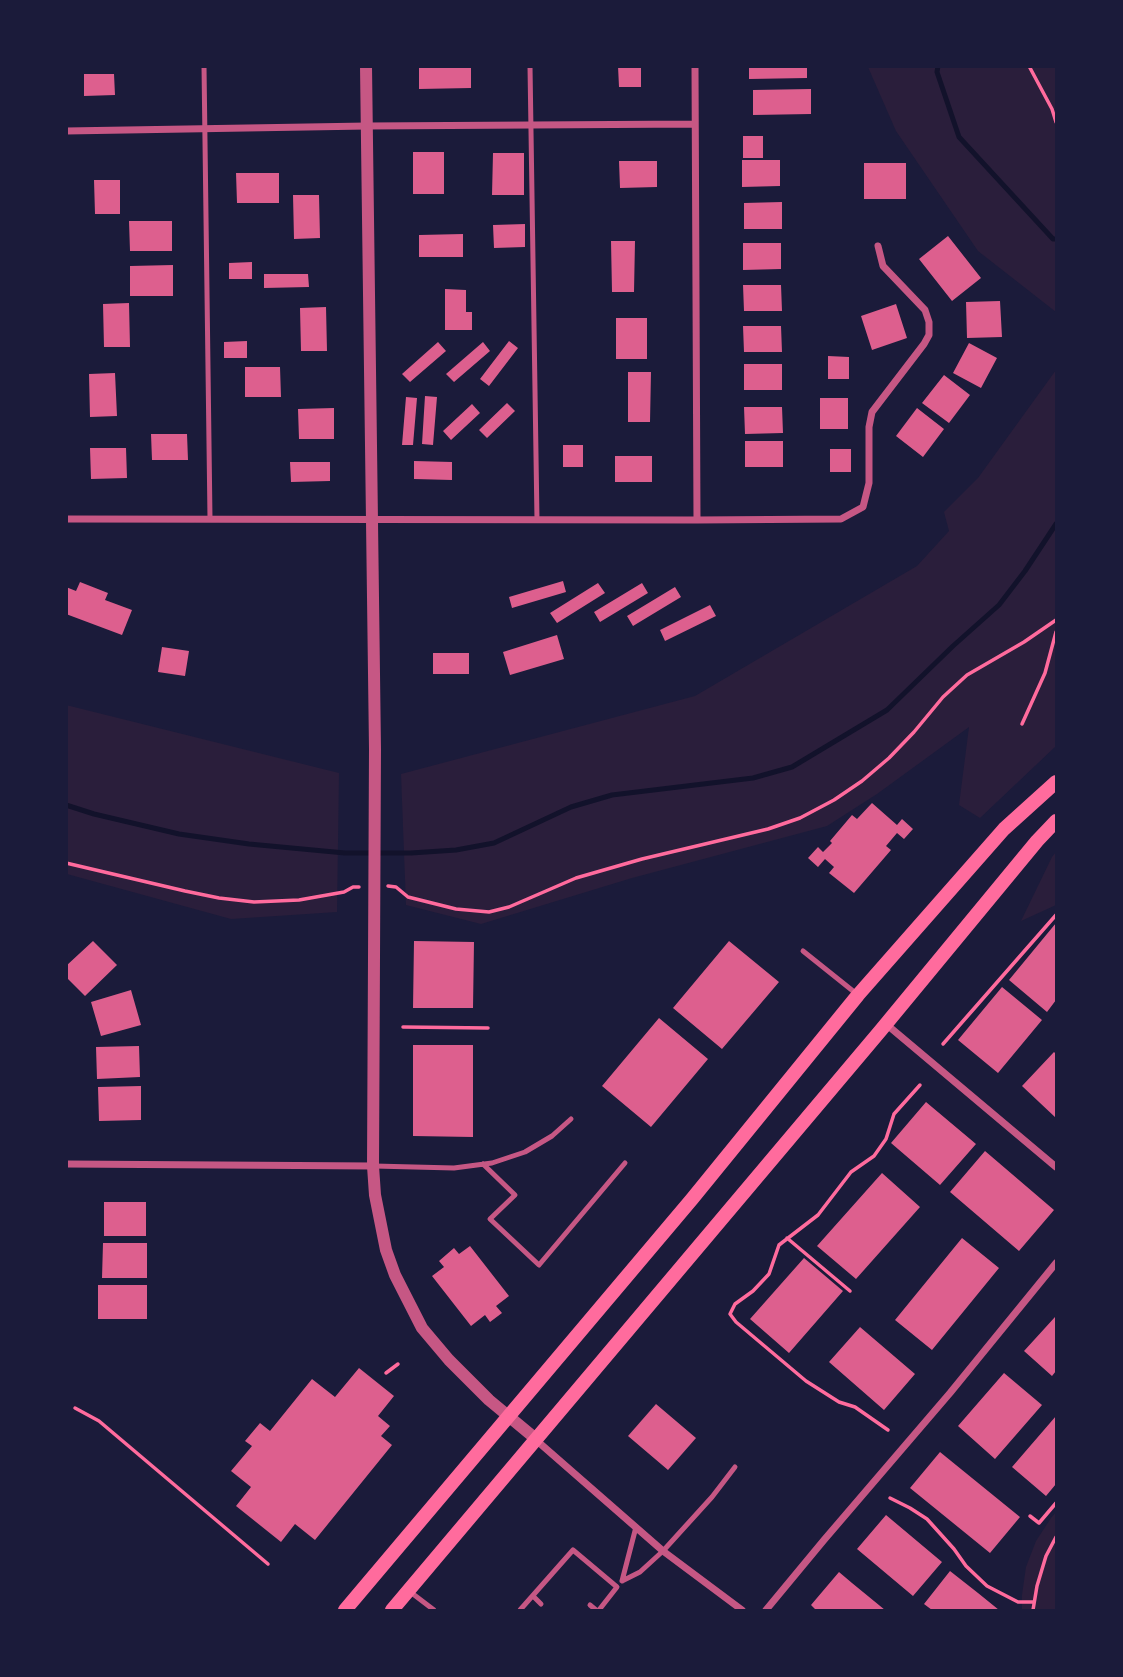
<!DOCTYPE html>
<style>
body{margin:0}
#map{position:relative;width:1123px;height:1677px;overflow:hidden;background:#1b1b3a;font-family:"Asap Condensed",sans-serif}
canvas{display:block}
.frame{position:absolute;inset:0;border:68px solid #1b1b3a;pointer-events:none}
</style>
<div id="map">
<canvas width="1123" height="1677"></canvas>
<div class="frame"></div>
</div>
<script>
const ctx = document.querySelector('canvas').getContext('2d');
ctx.lineJoin = 'round';
function fillPath(path, color) {
  ctx.fillStyle = color;
  ctx.fill(path, 'evenodd');
}
function poly(rows) {
  const path = new Path2D();
  for (const r of rows) {
    path.moveTo(r[0], r[1]);
    for (let i = 2; i < r.length; i += 2) path.lineTo(r[i], r[i + 1]);
  }
  return path;
}
function stroke(path, color, width, dash) {
  ctx.strokeStyle = color;
  ctx.lineWidth = width;
  ctx.lineCap = dash ? 'butt' : 'round';
  ctx.setLineDash(dash || []);
  ctx.stroke(path);
}
fillPath(poly([
 [868,67,1056,67,1056,312,978,251,896,131],
 [1056,370,1056,746,980,818,959,805,969,727,877,794,827,826,632,878,481,924,406,905,401,774,695,696,917,566,949,531,944,512,978,478],
 [66,705,339,773,337,912,231,919,67,874],
 [1056,852,1056,905,1021,921,1052,857],
 [1056,1512,1056,1610,1022,1610,1022,1595,1026,1567,1036,1541,1051,1518]
]), '#2a1e3b');
stroke(poly([
 [938,66,937,72,959,137,1053,239,1056,239],
 [66,805,94,814,179,834,249,844,345,853,411,853,456,850,494,843,571,807,612,795,753,778,792,767,887,710,953,646,999,605,1025,571,1056,524]
]), '#12122b', 5);
fillPath(poly([
 [419,66,471,66,471,88,419,89],
 [618,66,641,66,641,87,619,87],
 [749,66,807,66,807,78,749,79],
 [84,74,114,74,115,95,84,96],
 [811,89,811,114,753,115,753,90],
 [743,136,763,136,763,158,743,158],
 [413,152,444,152,444,194,413,194],
 [493,153,524,153,524,195,492,195],
 [742,160,780,160,780,186,742,187],
 [619,161,657,161,657,187,620,188],
 [864,163,906,163,906,199,864,199],
 [236,173,279,173,279,203,237,203],
 [94,180,120,180,120,214,95,214],
 [293,195,319,195,320,238,294,239],
 [782,202,782,229,744,229,744,203],
 [129,221,172,221,172,251,130,251],
 [525,224,525,247,494,248,493,225],
 [463,234,463,257,419,257,419,235],
 [948,236,981,278,952,301,919,259],
 [611,241,635,241,634,292,612,292],
 [743,243,781,243,781,269,743,270],
 [252,262,252,279,229,279,229,263],
 [173,265,173,296,130,296,130,266],
 [264,274,308,274,309,287,264,288],
 [743,285,781,285,782,311,744,311],
 [445,289,466,290,466,312,472,312,472,330,445,330],
 [1000,301,1002,337,967,338,966,302],
 [129,303,130,347,104,347,103,304],
 [896,304,907,338,872,350,861,316],
 [326,307,327,351,301,351,300,308],
 [616,318,647,318,647,359,616,359],
 [743,326,781,326,782,352,744,352],
 [247,341,247,358,224,358,224,342],
 [509,341,518,348,489,386,480,379],
 [438,342,446,351,410,382,402,374],
 [483,342,490,351,454,382,446,374],
 [969,343,997,358,981,388,953,373],
 [828,356,849,357,849,379,828,379],
 [744,364,782,364,782,390,744,390],
 [245,367,280,367,281,397,245,397],
 [628,372,651,372,650,422,628,422],
 [115,373,117,416,90,417,89,374],
 [944,375,970,395,949,423,922,403],
 [425,396,437,397,433,445,422,444],
 [406,397,417,398,413,445,402,445],
 [820,398,848,398,848,429,820,429],
 [507,403,515,411,487,438,479,430],
 [472,404,480,413,451,440,443,431],
 [744,407,782,407,783,433,745,434],
 [334,408,334,439,299,439,298,409],
 [917,408,944,429,923,457,896,436],
 [151,434,187,434,188,460,152,460],
 [745,441,783,441,783,467,745,467],
 [563,445,583,445,583,467,563,467],
 [90,448,126,448,127,478,91,479],
 [830,449,851,449,851,472,830,472],
 [615,456,652,456,652,482,615,482],
 [414,461,452,462,452,480,414,479],
 [290,462,330,462,330,481,291,482],
 [563,581,566,592,512,608,509,597],
 [80,582,108,593,105,600,132,610,122,635,66,614,66,587,76,591],
 [598,583,605,593,557,623,550,613],
 [642,583,648,593,600,622,594,612],
 [675,587,681,597,633,626,627,616],
 [710,605,716,616,665,641,660,630],
 [557,635,564,659,510,675,503,652],
 [162,647,189,651,185,676,158,672],
 [433,653,469,653,469,674,433,674],
 [872,803,897,825,902,819,913,829,904,839,897,833,886,846,891,850,854,893,829,873,834,867,825,859,818,867,808,858,818,847,823,852,832,843,830,841,852,815,857,819],
 [1056,923,1056,1000,1047,1012,1009,980],
 [93,941,117,965,85,996,66,977,66,966],
 [414,941,474,942,473,1008,413,1008],
 [729,941,779,982,722,1049,673,1008],
 [1002,987,1042,1020,998,1073,958,1040],
 [131,990,141,1025,101,1036,91,1002],
 [659,1018,708,1059,651,1127,602,1086],
 [413,1045,473,1045,473,1137,413,1136],
 [139,1046,140,1077,97,1079,96,1047],
 [1054,1052,1056,1054,1056,1118,1022,1086],
 [141,1086,141,1120,99,1121,98,1087],
 [926,1102,976,1144,940,1185,891,1143],
 [985,1151,1054,1210,1019,1251,950,1192],
 [882,1173,920,1207,856,1279,817,1246],
 [104,1202,146,1202,146,1236,104,1236],
 [962,1238,999,1268,932,1350,895,1320],
 [103,1243,147,1243,147,1278,102,1278],
 [470,1246,509,1296,496,1306,502,1313,490,1322,485,1315,471,1326,432,1276,444,1267,439,1261,454,1248,459,1254],
 [804,1258,843,1291,789,1353,750,1319],
 [98,1285,147,1285,147,1319,98,1319],
 [1055,1317,1056,1318,1056,1371,1052,1376,1024,1351],
 [860,1327,915,1374,884,1410,829,1362],
 [359,1368,394,1396,378,1416,390,1426,381,1436,392,1445,315,1540,295,1524,281,1542,236,1506,251,1487,231,1471,252,1446,245,1441,260,1423,270,1431,312,1379,335,1397],
 [1004,1373,1042,1405,995,1459,958,1426],
 [656,1404,696,1438,668,1470,628,1436],
 [1056,1416,1056,1484,1046,1496,1012,1467],
 [940,1452,1020,1517,990,1553,910,1488],
 [886,1515,942,1562,913,1596,857,1549],
 [950,1571,978,1593,999,1610,932,1610,924,1604],
 [839,1572,852,1583,885,1610,816,1610,811,1605]
]), '#dd5f8e');
stroke(poly([
 [1029,66,1052,109,1056,122],
 [1022,724,1045,673,1056,632],
 [66,863,185,891,219,898,254,902,299,900,344,892,353,887,359,887],
 [388,886,396,887,408,897,456,909,489,912,509,907,576,878,642,859,768,829,800,818,834,800,862,781,889,758,914,732,943,697,967,675,1024,642,1056,620],
 [403,1027,488,1028],
 [943,1044,1056,915],
 [787,1238,850,1291],
 [386,1373,398,1364],
 [75,1408,99,1421,268,1564],
 [888,1430,855,1407,839,1402,806,1381,736,1322,730,1314,735,1304,753,1291,769,1274,779,1245,818,1215,851,1172,874,1156,886,1139,894,1114,920,1085],
 [890,1498,910,1508,927,1519,954,1549,966,1566,987,1586,1018,1602,1033,1602],
 [1030,1516,1039,1523,1056,1503],
 [1033,1610,1037,1586,1046,1556,1056,1537]
]), '#ff6b9d', 3.5);
stroke(poly([
 [204,66,210,519],
 [530,66,537,520],
 [803,951,858,995],
 [483,1164,515,1195,490,1219,539,1265,625,1163],
 [374,1166,454,1168,492,1163,525,1152,552,1136,571,1119],
 [622,1581,640,1572,663,1551,712,1497,735,1467],
 [622,1581,636,1527],
 [409,1591,434,1610],
 [533,1596,541,1604],
 [590,1605,596,1610],
 [520,1610,573,1550,617,1587,599,1610]
]), '#c65784', 5);
stroke(poly([
 [695,66,697,520],
 [66,131,367,126,695,124],
 [66,519,697,520,841,519,863,507,869,483,869,427,872,412,924,344,929,335,929,322,925,310,883,266,878,246],
 [886,1024,1056,1167],
 [66,1164,373,1166],
 [536,1440,663,1551,742,1610],
 [766,1610,824,1540,950,1393,1056,1263]
]), '#c65784', 7);
stroke(poly([
 [366,66,375,749,373,1166,375,1195,386,1250,395,1275,422,1328,449,1360,489,1400,536,1439]
]), '#c65784', 12);
stroke(poly([
 [345,1610,692,1199,858,995,1004,829,1056,782],
 [392,1610,881,1030,1037,841,1056,821]
]), '#ff6b9d', 14);
</script>
